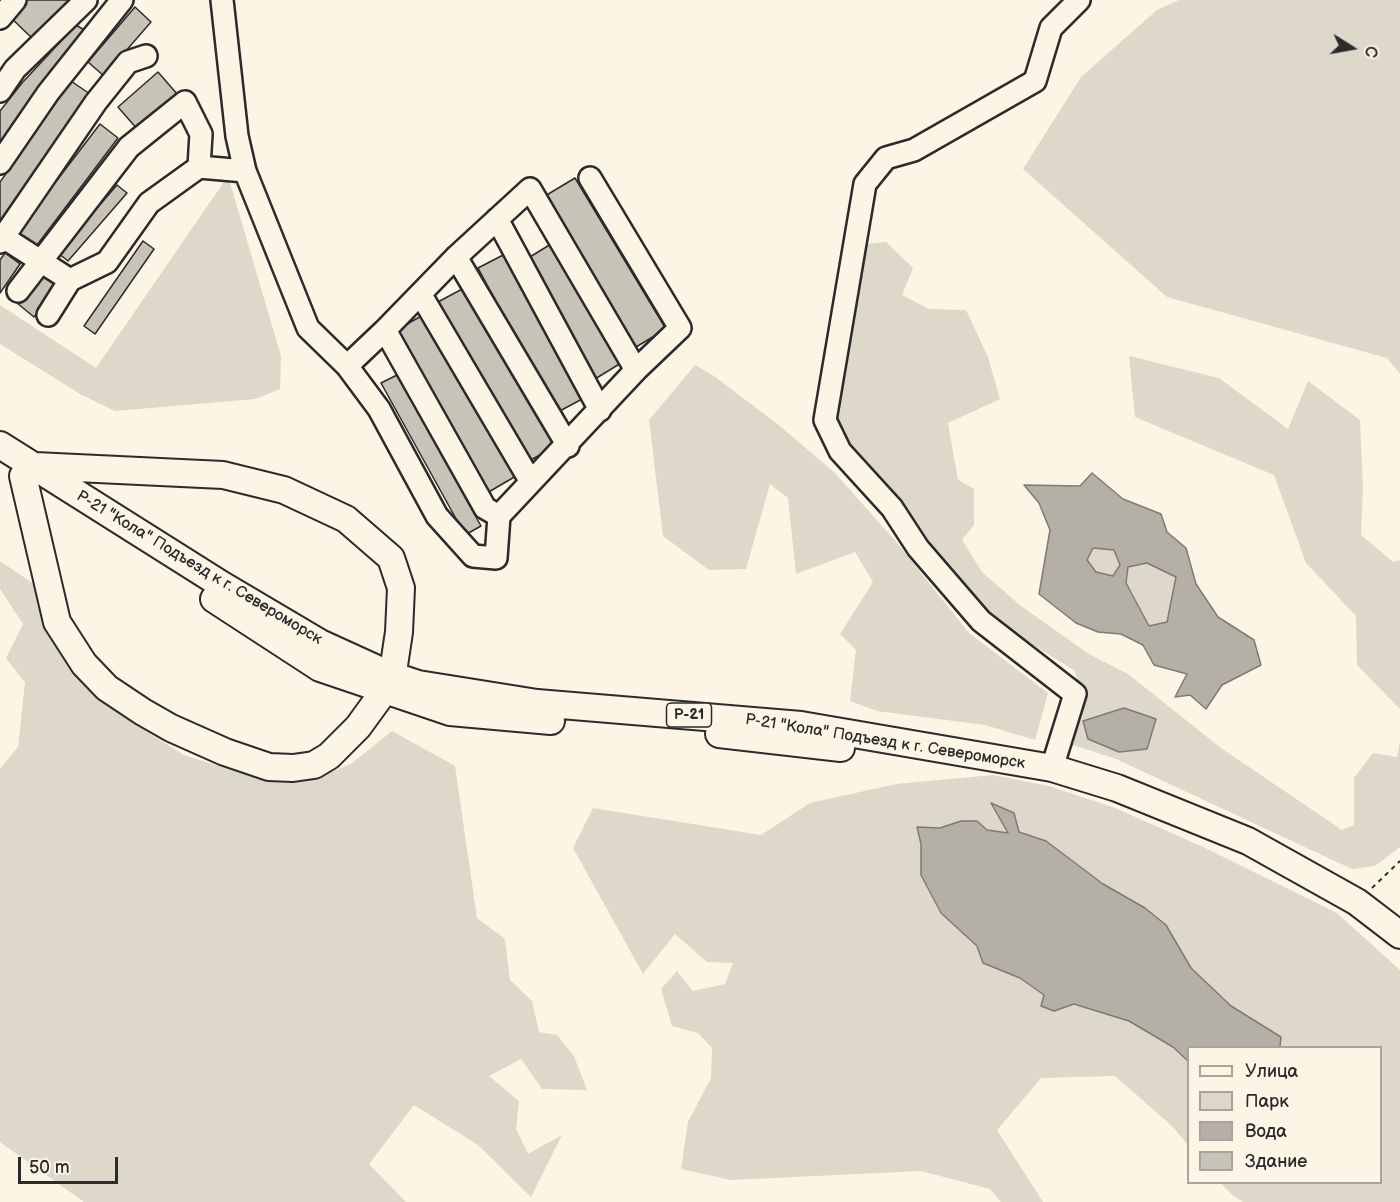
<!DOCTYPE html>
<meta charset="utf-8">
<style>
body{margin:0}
#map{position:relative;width:1400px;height:1202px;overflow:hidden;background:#fcf5e5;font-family:"Balsamiq Sans",sans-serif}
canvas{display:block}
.legend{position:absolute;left:1187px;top:1046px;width:195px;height:138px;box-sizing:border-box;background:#fcf5e5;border:2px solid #a8a49b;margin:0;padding:8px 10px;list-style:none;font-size:18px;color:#2b2b2b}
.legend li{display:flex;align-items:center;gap:12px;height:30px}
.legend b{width:30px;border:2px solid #a8a49b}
.north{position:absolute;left:1322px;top:18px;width:60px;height:60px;-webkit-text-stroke:4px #fcf5e5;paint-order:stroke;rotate:101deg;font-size:16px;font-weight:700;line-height:24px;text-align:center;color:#2b2b2b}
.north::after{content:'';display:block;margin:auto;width:21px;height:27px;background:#2b2b2b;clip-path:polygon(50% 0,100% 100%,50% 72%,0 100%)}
.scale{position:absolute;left:18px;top:1157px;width:100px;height:27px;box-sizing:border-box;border:3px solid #2b2b2b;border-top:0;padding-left:8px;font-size:18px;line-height:21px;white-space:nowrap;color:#2b2b2b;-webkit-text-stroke:4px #fcf5e5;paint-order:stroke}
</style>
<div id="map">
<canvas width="1400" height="1202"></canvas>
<ul class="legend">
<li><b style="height:8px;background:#fcf5e5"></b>Улица</li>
<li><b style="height:16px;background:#ded8ca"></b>Парк</li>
<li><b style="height:16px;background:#b4b0a5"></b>Вода</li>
<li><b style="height:16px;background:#c8c3b7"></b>Здание</li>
</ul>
<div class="north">С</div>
<div class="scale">50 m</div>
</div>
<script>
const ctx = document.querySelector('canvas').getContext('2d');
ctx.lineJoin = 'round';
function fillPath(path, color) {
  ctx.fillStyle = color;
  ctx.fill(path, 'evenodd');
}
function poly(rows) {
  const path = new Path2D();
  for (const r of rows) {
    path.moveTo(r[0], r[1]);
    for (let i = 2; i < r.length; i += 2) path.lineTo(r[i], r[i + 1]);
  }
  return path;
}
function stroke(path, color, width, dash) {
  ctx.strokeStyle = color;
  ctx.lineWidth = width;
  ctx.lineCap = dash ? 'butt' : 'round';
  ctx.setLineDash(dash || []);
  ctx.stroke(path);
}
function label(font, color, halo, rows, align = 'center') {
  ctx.font = font + ' "Balsamiq Sans",sans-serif';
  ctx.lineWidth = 4.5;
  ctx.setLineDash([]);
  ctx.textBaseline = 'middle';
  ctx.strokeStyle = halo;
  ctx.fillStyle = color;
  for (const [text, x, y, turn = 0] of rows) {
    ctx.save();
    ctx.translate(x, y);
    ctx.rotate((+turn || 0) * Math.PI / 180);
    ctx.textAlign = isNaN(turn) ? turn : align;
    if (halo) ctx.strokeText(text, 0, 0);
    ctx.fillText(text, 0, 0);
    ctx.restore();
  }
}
fillPath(poly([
 [1179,0,1400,0,1400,374,1387,358,1167,297,1023,169,1081,77,1157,10],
 [228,176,281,356,280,389,255,399,115,411,80,394,0,344,0,305,96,368],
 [886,242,913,268,902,295,929,309,966,310,988,357,1000,399,948,423,958,480,974,489,974,525,962,540,982,572,1021,606,1089,654,1128,674,1221,748,1342,830,1354,825,1354,778,1373,753,1397,757,1400,741,1400,847,1375,866,1352,869,1116,759,1067,743,1082,700,1075,671,984,614,845,445,833,419,864,244],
 [1124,708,1156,719,1083,721],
 [1129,356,1219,378,1288,429,1308,381,1360,420,1363,487,1361,535,1393,562,1400,560,1400,709,1357,665,1356,616,1306,563,1274,475,1135,417],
 [695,365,714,376,780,426,835,473,898,544,969,633,1048,693,1035,740,985,725,877,711,850,701,856,650,840,634,873,582,855,552,796,574,788,498,770,484,746,569,709,570,663,536,649,420],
 [1093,548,1114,550,1121,565,1112,576,1096,572,1087,560],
 [0,561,34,584,72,666,134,724,184,755,262,780,312,780,351,764,392,731,455,766,477,918,505,939,510,980,532,1001,539,1032,557,1035,574,1056,587,1090,542,1089,521,1059,489,1076,519,1101,516,1129,528,1154,562,1135,531,1197,478,1145,414,1105,369,1164,406,1202,84,1202,0,1142,0,769,18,747,25,683,6,658,23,624,0,589],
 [1147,563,1176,576,1167,622,1149,626,1126,583,1128,567],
 [993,775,1049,786,1115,808,1201,846,1337,913,1400,970,1400,1202,1243,1202,1231,1194,1221,1183,1380,1182,1380,1048,1280,1047,1281,1037,1231,1006,1191,968,1166,925,1145,908,1103,884,1046,841,1019,832,992,803,1009,833,987,830,961,821,940,828,917,827,921,844,921,875,940,913,977,946,983,963,1020,978,1045,996,1041,1005,1054,1011,1074,1004,1129,1021,1173,1047,1188,1061,1188,1145,1172,1126,1115,1076,1041,1078,997,1130,1043,1202,1001,1202,990,1189,921,1171,731,1180,681,1169,688,1122,711,1078,712,1048,698,1033,672,1026,661,989,677,971,693,991,725,984,733,963,707,962,675,934,643,974,573,848,593,808,761,835,810,803,896,784]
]), '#ded8ca');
const water = poly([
 [1092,473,1123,499,1161,514,1167,532,1186,548,1196,584,1218,617,1254,640,1261,665,1222,685,1206,709,1190,695,1175,697,1187,674,1154,665,1143,645,1121,634,1098,632,1076,623,1039,594,1050,530,1039,503,1024,485,1080,486,1092,473],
 [1093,548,1114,550,1120,565,1113,576,1096,572,1087,560,1093,548],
 [1147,563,1176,577,1167,622,1149,626,1126,583,1128,567,1147,563],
 [1124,708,1156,719,1147,749,1119,752,1088,739,1083,721,1124,708],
 [991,803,1014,813,1019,832,1046,841,1103,884,1145,908,1166,925,1191,968,1231,1006,1281,1037,1280,1047,1188,1048,1188,1061,1173,1047,1129,1021,1074,1004,1054,1011,1041,1006,1044,995,1020,978,983,963,977,946,941,913,921,875,921,844,917,827,940,828,961,821,977,821,987,830,1008,833,991,803]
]);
fillPath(water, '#b4b0a5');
stroke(water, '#7d7b74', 1.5);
const building = poly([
 [22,0,71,0,34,40,8,15,22,0],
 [135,7,151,22,104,76,88,62,135,7],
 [76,25,86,31,0,149,0,111,22,83,76,25],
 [158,72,178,95,138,130,118,107,158,72],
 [71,81,90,94,0,221,0,182,71,81],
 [100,124,118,138,34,249,15,235,100,124],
 [575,178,666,329,636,347,545,196,575,178],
 [117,185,127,193,68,261,58,253,117,185],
 [143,241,154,249,95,334,84,326,143,241],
 [551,244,621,363,595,379,525,260,551,244],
 [5,253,20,264,0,293,0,260,5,253],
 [507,253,584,398,556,413,478,268,507,253],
 [42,273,59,287,34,317,17,303,42,273],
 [466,287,555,447,525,463,436,303,466,287],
 [423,315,516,476,487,493,393,332,423,315],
 [397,375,481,526,465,535,381,383,397,375]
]);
fillPath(building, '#c8c3b7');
stroke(building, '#2b2b2b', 1.5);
const minor = poly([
 [222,0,237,136,245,171,308,328,347,366,379,409,437,516,473,556,496,558,499,516,485,508,385,330,456,257,530,189,636,370],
 [0,18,15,0],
 [0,91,15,69,86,0],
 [0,163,48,93,122,0],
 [497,219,600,410],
 [0,235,70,280,107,262,149,203,199,167,245,171],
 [0,242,96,102,128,62,146,56],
 [456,257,568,446],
 [18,291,129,147,185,102,201,134,199,167],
 [421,295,531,482],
 [48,315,70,280],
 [347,366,385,330],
 [499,516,636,370,680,328,590,178],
 [1052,768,1075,694,981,621,918,548,892,508,840,451,825,420,865,184,886,158,914,150,1035,81,1051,28,1079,0]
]);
const major = poly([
 [0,445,222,585,320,643,388,674,418,684,537,703,801,725,1052,768,1117,788,1248,841,1357,902,1400,935],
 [35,466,223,475,284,490,346,519,391,558,401,588,399,632,393,672],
 [23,476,57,622,84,664,107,688,143,712,171,728,225,752,269,767,293,768,314,765,329,756,358,727,382,694],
 [214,599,320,668,450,712,551,721],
 [719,734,841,748]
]);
stroke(minor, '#2b2b2b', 26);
stroke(major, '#2b2b2b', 30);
stroke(poly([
 [1372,888,1400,861]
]), '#2b2b2b', 2, [4.5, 4.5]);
stroke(minor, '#fcf5e5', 21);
stroke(major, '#fcf5e5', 26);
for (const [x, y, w] of [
 [689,715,45]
]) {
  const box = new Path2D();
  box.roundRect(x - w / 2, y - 12, w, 24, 4.5);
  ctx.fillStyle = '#fcf5e5';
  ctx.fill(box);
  stroke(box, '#2b2b2b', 1.5);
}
label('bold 15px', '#2b2b2b', null, [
 ["Р-21",689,715]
]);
label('16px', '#2b2b2b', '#fcf5e5', [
 ["Р-21 \"Кола\" Подъезд к г. Североморск",199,568,31],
 ["Р-21 \"Кола\" Подъезд к г. Североморск",885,742,9]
]);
</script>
